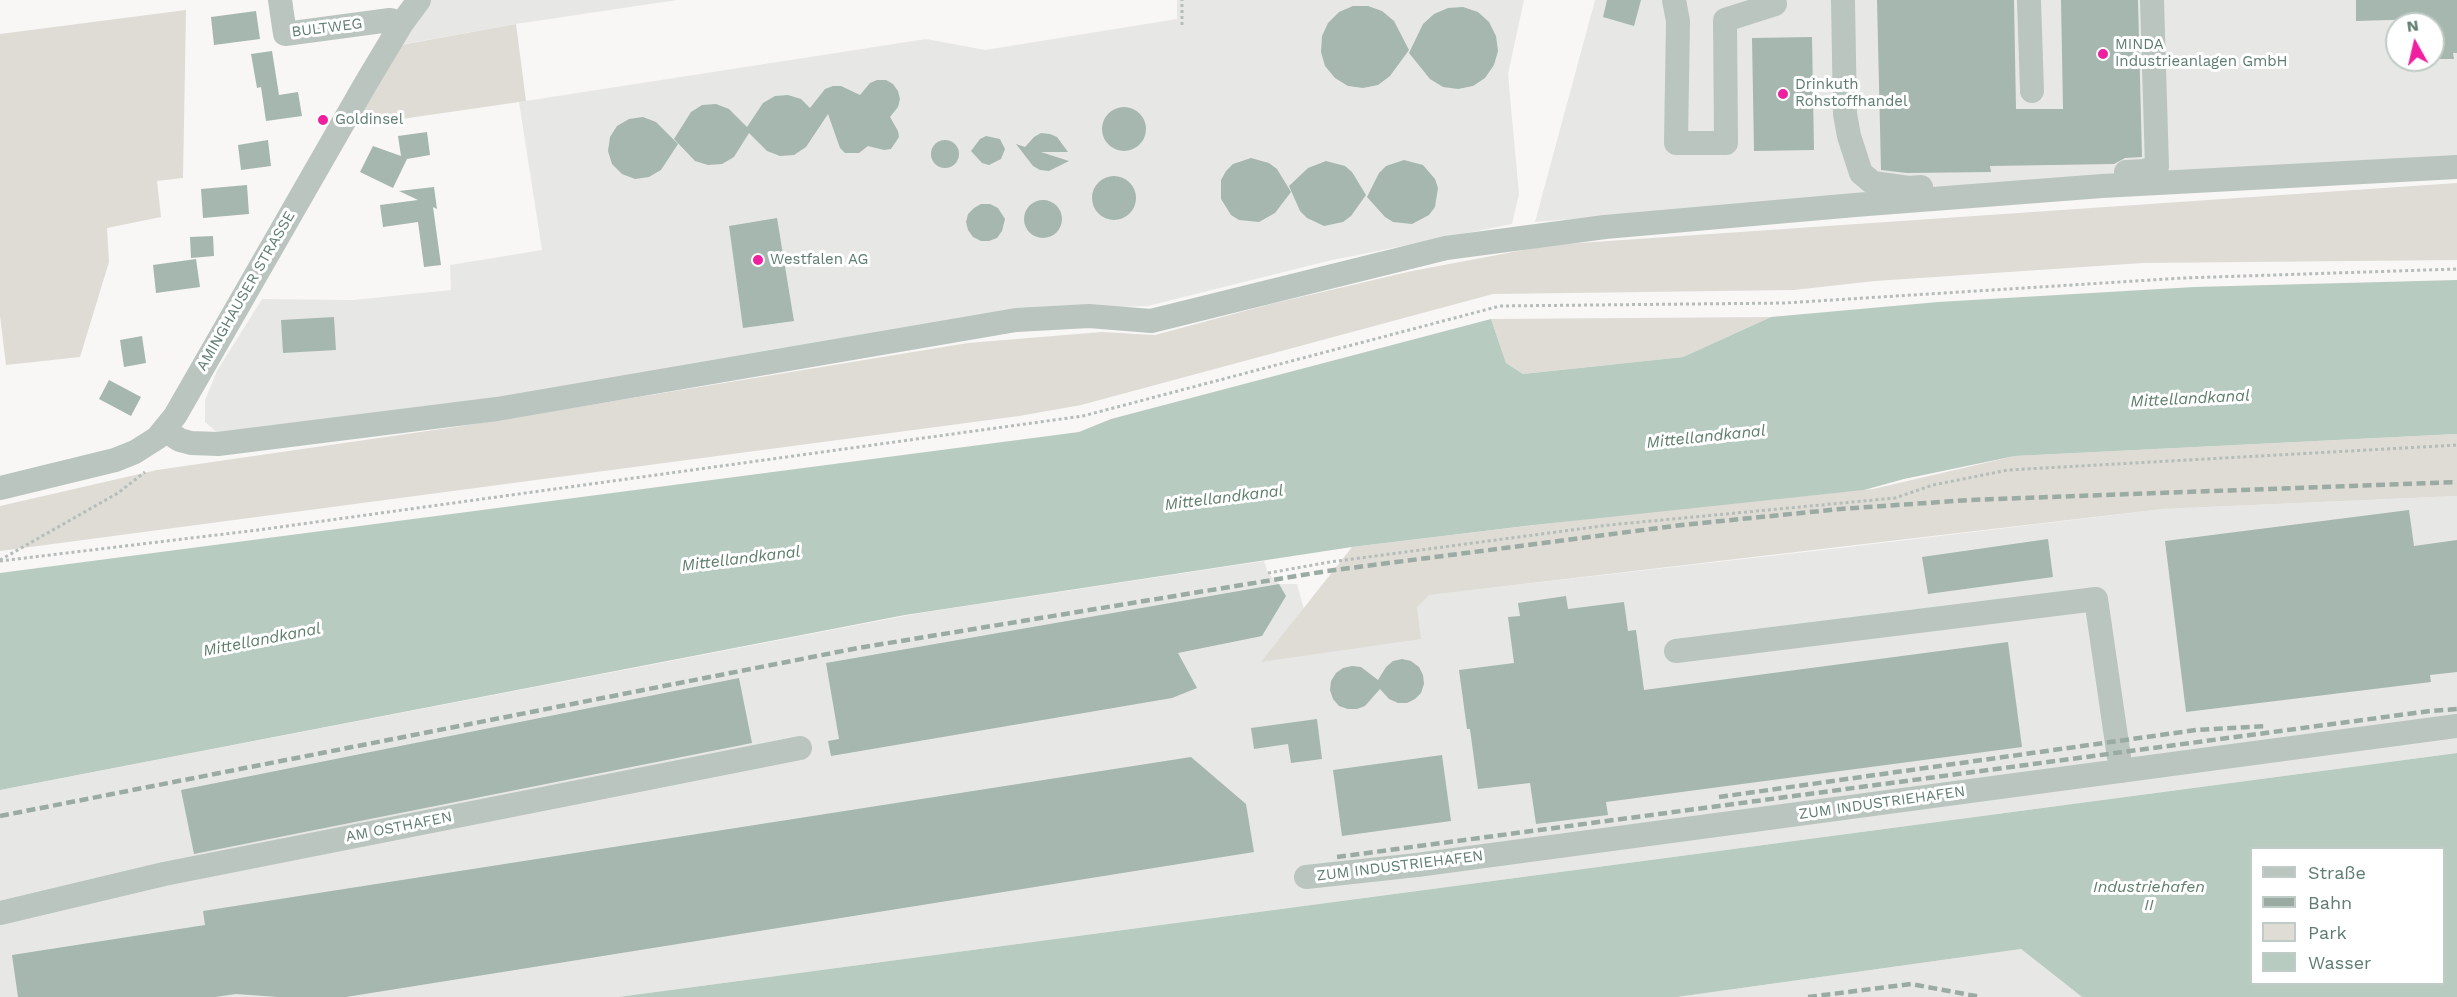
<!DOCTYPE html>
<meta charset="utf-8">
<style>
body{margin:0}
#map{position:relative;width:2457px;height:997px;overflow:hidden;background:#f9f6f6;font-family:"Work Sans",sans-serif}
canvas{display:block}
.legend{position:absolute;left:2250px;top:847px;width:195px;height:138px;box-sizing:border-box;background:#fff;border:2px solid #bfcbc6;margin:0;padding:8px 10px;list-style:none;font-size:18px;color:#5e7d70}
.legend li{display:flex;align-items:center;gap:12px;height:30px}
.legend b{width:30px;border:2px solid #bfcbc6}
.north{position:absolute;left:2385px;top:12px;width:60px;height:60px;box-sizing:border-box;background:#fff;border:2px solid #bfcbc6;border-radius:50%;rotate:352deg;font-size:16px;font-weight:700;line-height:24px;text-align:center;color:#5e7d70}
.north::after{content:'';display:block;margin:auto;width:21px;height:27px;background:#ef1f9f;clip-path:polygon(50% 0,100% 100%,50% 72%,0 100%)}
</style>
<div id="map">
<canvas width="2457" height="997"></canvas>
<ul class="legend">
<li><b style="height:8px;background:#bac5c0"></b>Straße</li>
<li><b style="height:8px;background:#9aaba4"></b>Bahn</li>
<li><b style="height:16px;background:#dedcd5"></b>Park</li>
<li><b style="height:16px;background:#b8cbc0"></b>Wasser</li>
</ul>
<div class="north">N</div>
</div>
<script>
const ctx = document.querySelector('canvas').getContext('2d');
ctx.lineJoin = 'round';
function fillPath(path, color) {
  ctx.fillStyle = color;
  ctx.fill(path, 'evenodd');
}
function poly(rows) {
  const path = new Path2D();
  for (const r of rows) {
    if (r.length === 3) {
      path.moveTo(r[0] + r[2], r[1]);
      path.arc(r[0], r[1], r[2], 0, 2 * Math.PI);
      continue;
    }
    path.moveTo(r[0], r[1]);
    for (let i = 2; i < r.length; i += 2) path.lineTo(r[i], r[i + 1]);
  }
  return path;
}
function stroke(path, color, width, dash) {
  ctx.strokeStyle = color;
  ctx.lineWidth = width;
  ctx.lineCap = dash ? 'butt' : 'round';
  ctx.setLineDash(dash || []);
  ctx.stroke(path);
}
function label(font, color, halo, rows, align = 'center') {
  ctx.font = font + ' "Work Sans",sans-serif';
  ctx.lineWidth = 6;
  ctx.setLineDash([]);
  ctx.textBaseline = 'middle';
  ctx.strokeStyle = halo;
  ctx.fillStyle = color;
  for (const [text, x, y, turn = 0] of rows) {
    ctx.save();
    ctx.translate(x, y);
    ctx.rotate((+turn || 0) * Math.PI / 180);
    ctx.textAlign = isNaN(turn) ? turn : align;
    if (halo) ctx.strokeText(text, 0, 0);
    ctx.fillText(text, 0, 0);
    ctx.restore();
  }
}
fillPath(poly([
 [417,0,677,0,516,24,377,49],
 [1177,0,1524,0,1508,74,1519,194,1512,224,1328,261,1148,306,1013,311,451,407,221,436,205,422,205,400,217,371,262,299,353,300,451,290,450,265,542,250,519,102,926,39,985,50,1177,19],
 [1595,0,2457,0,2457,160,1826,199,1535,222],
 [2397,24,2433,24,2433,60,2397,60],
 [2457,496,2457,753,618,997,0,997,0,790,920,613,1264,561,1268,573,1279,584,1297,584,1304,609,1840,548,2163,509],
 [2021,949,2082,997,1677,997]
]), '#e7e8e6');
fillPath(poly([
 [186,10,183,178,157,181,161,217,107,228,109,262,80,357,6,365,0,316,0,34],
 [516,24,526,101,353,126,401,45],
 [2457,183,2457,260,2143,263,1875,281,1794,290,1493,294,1081,405,1019,416,0,551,0,506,157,470,462,426,968,343,1102,332,1155,335,1267,305,1412,271,1550,245],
 [1771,317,1683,357,1523,374,1506,363,1491,319],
 [2457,434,2457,496,2163,509,1429,595,1417,607,1421,639,1261,662,1352,547,1644,512,1873,489,2015,456]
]), '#dedcd5');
fillPath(poly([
 [2457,280,2457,434,2015,456,1904,479,1864,490,1534,525,1352,547,905,615,0,790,0,573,1079,432,1111,419,1491,319,1506,363,1523,374,1683,357,1771,317,1938,302,2194,287],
 [2457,753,2457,997,2082,997,2021,949,1677,997,618,997],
 [2252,848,2444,848,2444,984,2252,984]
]), '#b8cbc0');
fillPath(poly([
 [1607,0,1641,0,1634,26,1603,17],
 [1877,0,2014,0,2016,109,2063,109,2061,0,2138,0,2142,157,2125,158,2114,164,1990,166,1991,172,1907,173,1881,170],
 [2356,0,2457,0,2457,53,2453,53,2454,59,2433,59,2433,24,2423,24,2423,19,2356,21],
 [1353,6,1368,6,1382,11,1394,21,1409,50,1390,76,1378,85,1363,88,1348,86,1335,78,1325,66,1321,52,1322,36,1328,23,1339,12],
 [1463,7,1478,12,1489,22,1496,36,1498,51,1494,65,1485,78,1473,86,1458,89,1443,87,1430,79,1409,53,1423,24,1434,14,1448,8],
 [256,11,260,39,214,45,211,17],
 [1812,37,1814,150,1754,151,1752,38],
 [272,51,279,95,298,92,302,116,266,121,261,87,257,88,251,54],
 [877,80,886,80,893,84,898,91,900,99,898,107,890,117,898,131,899,137,891,149,884,150,868,146,859,153,845,153,840,148,828,114,806,147,794,155,780,156,767,151,749,133,734,157,722,164,708,165,695,161,674,139,691,112,702,105,716,104,729,109,747,127,763,103,775,96,788,95,801,99,810,108,825,89,833,86,841,86,860,95,870,83],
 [1124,129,22],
 [643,117,656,122,678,144,661,170,649,177,635,179,622,174,612,164,608,151,610,137,617,126,629,119],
 [427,132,430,155,407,159,393,188,360,172,373,146,401,156,398,136],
 [1041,133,1050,134,1057,137,1068,152,1041,152,1069,161,1049,171,1040,170,1033,166,1016,144,1025,147,1034,137],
 [986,136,1000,139,1005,149,1001,159,989,165,982,163,971,151,980,139],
 [945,154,14],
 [268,140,271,166,241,170,238,145],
 [1251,158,1269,163,1277,169,1291,192,1275,213,1259,222,1239,220,1231,215,1221,199,1221,180,1226,171,1233,164],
 [1404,160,1423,165,1435,179,1438,188,1435,207,1429,215,1412,224,1393,222,1385,217,1367,197,1379,173,1386,166],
 [1326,161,1345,166,1352,172,1366,195,1351,216,1343,222,1324,226,1307,218,1300,211,1289,186,1308,168],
 [1114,198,22],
 [247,185,249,214,203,218,201,189],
 [434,187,437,209,433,207,441,265,424,267,418,222,383,227,380,205,418,200,399,191],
 [1043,219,19],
 [981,204,990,204,998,208,1005,219,1002,231,997,238,989,241,981,241,973,237,968,230,966,222,968,214,974,208],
 [777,218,794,321,743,328,729,226],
 [213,236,214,256,191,258,190,237],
 [196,259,200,287,156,293,153,265],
 [334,317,336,350,283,353,281,320],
 [142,336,146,363,124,367,120,340],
 [109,380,141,397,131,416,99,399],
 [2409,510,2414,546,2457,540,2457,672,2430,675,2431,682,2186,712,2165,541],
 [2048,539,2053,577,1928,594,1922,557],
 [1279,584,1286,596,1262,636,1178,653,1197,688,1172,698,831,756,828,741,839,739,826,663],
 [1566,596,1568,609,1624,602,1628,631,1636,630,1644,690,2008,642,2022,747,1606,802,1608,815,1536,824,1530,783,1478,789,1470,729,1467,729,1459,670,1514,663,1508,617,1520,616,1518,603],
 [1402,659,1411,661,1419,667,1423,675,1424,684,1421,693,1415,699,1407,703,1398,703,1389,699,1380,689,1365,706,1357,709,1348,709,1339,706,1333,699,1330,690,1331,681,1336,673,1343,668,1352,666,1361,667,1378,680,1386,667,1393,661],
 [739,678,752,743,194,854,181,790],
 [1317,719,1322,759,1291,763,1288,744,1254,749,1251,728],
 [1442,755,1451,821,1342,836,1333,770],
 [1191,757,1246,804,1254,852,346,997,278,997,236,994,215,997,18,997,12,955,205,925,203,911]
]), '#a6b7af');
stroke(poly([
 [1182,25,1182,0],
 [0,560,118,493,145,472],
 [0,561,258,530,1083,416,1500,306,1785,303,2183,278,2457,269],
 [1268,573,1330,562,1609,525,1895,498,1933,485,2008,470,2457,445]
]), '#b5bdba', 3, [3, 3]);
stroke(poly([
 [280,0,285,34,390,20,402,23],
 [1674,0,1678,21,1676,143,1726,143,1725,20,1775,4,1774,0],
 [1843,0,1845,114,1849,136,1861,173,1873,183,1909,188,1921,187],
 [2029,0,2032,91],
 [2126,172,2144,171,2157,167,2152,0],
 [164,430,180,440,191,443,218,444,497,409,1016,320,1089,316,1151,321,1446,248,1605,227,1855,205,2102,186,2457,167],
 [0,488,115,460,135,452,157,438,175,416,366,83,402,23,419,0],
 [1676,651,2096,599,2121,771],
 [1306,877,1417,865,2457,726],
 [0,913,164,874,800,748]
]), '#bac5c0', 24);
stroke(poly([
 [1719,797,2196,730,2266,726],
 [0,816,858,648,1327,571,1682,525,1840,509,1969,500,2457,482],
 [1337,857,2430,711,2457,709],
 [1808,997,1911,984,1981,997]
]), '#9aaba4', 4.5, [9, 4.5]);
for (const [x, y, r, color] of [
 [2103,54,6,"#ef1f9f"],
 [1783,94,6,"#ef1f9f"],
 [323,120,6,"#ef1f9f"],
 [758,260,6,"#ef1f9f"]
]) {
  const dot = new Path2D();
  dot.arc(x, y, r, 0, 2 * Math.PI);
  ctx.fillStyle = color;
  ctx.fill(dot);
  stroke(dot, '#fff', 2);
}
label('15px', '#5e7d70', '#fff', [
 ["BULTWEG",327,28,-7],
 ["AMINGHAUSER STRASSE",246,291,-60],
 ["ZUM INDUSTRIEHAFEN",1882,803,-8],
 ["AM OSTHAFEN",399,827,-11],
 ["ZUM INDUSTRIEHAFEN",1400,866,-7]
]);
label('15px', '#5e7d70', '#fff', [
 ["MINDA",2115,45],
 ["Industrieanlagen GmbH",2115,62],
 ["Drinkuth",1795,85],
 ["Rohstoffhandel",1795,102],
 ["Goldinsel",335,120],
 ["Westfalen AG",770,260]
], 'left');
label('italic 16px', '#5d7d6a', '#fff', [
 ["Mittellandkanal",2190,399,-3],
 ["Mittellandkanal",1706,437,-6],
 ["Mittellandkanal",1224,498,-7],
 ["Mittellandkanal",741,559,-7],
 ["Mittellandkanal",262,640,-11],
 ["Industriehafen",2149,887],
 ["II",2149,905]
]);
</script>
